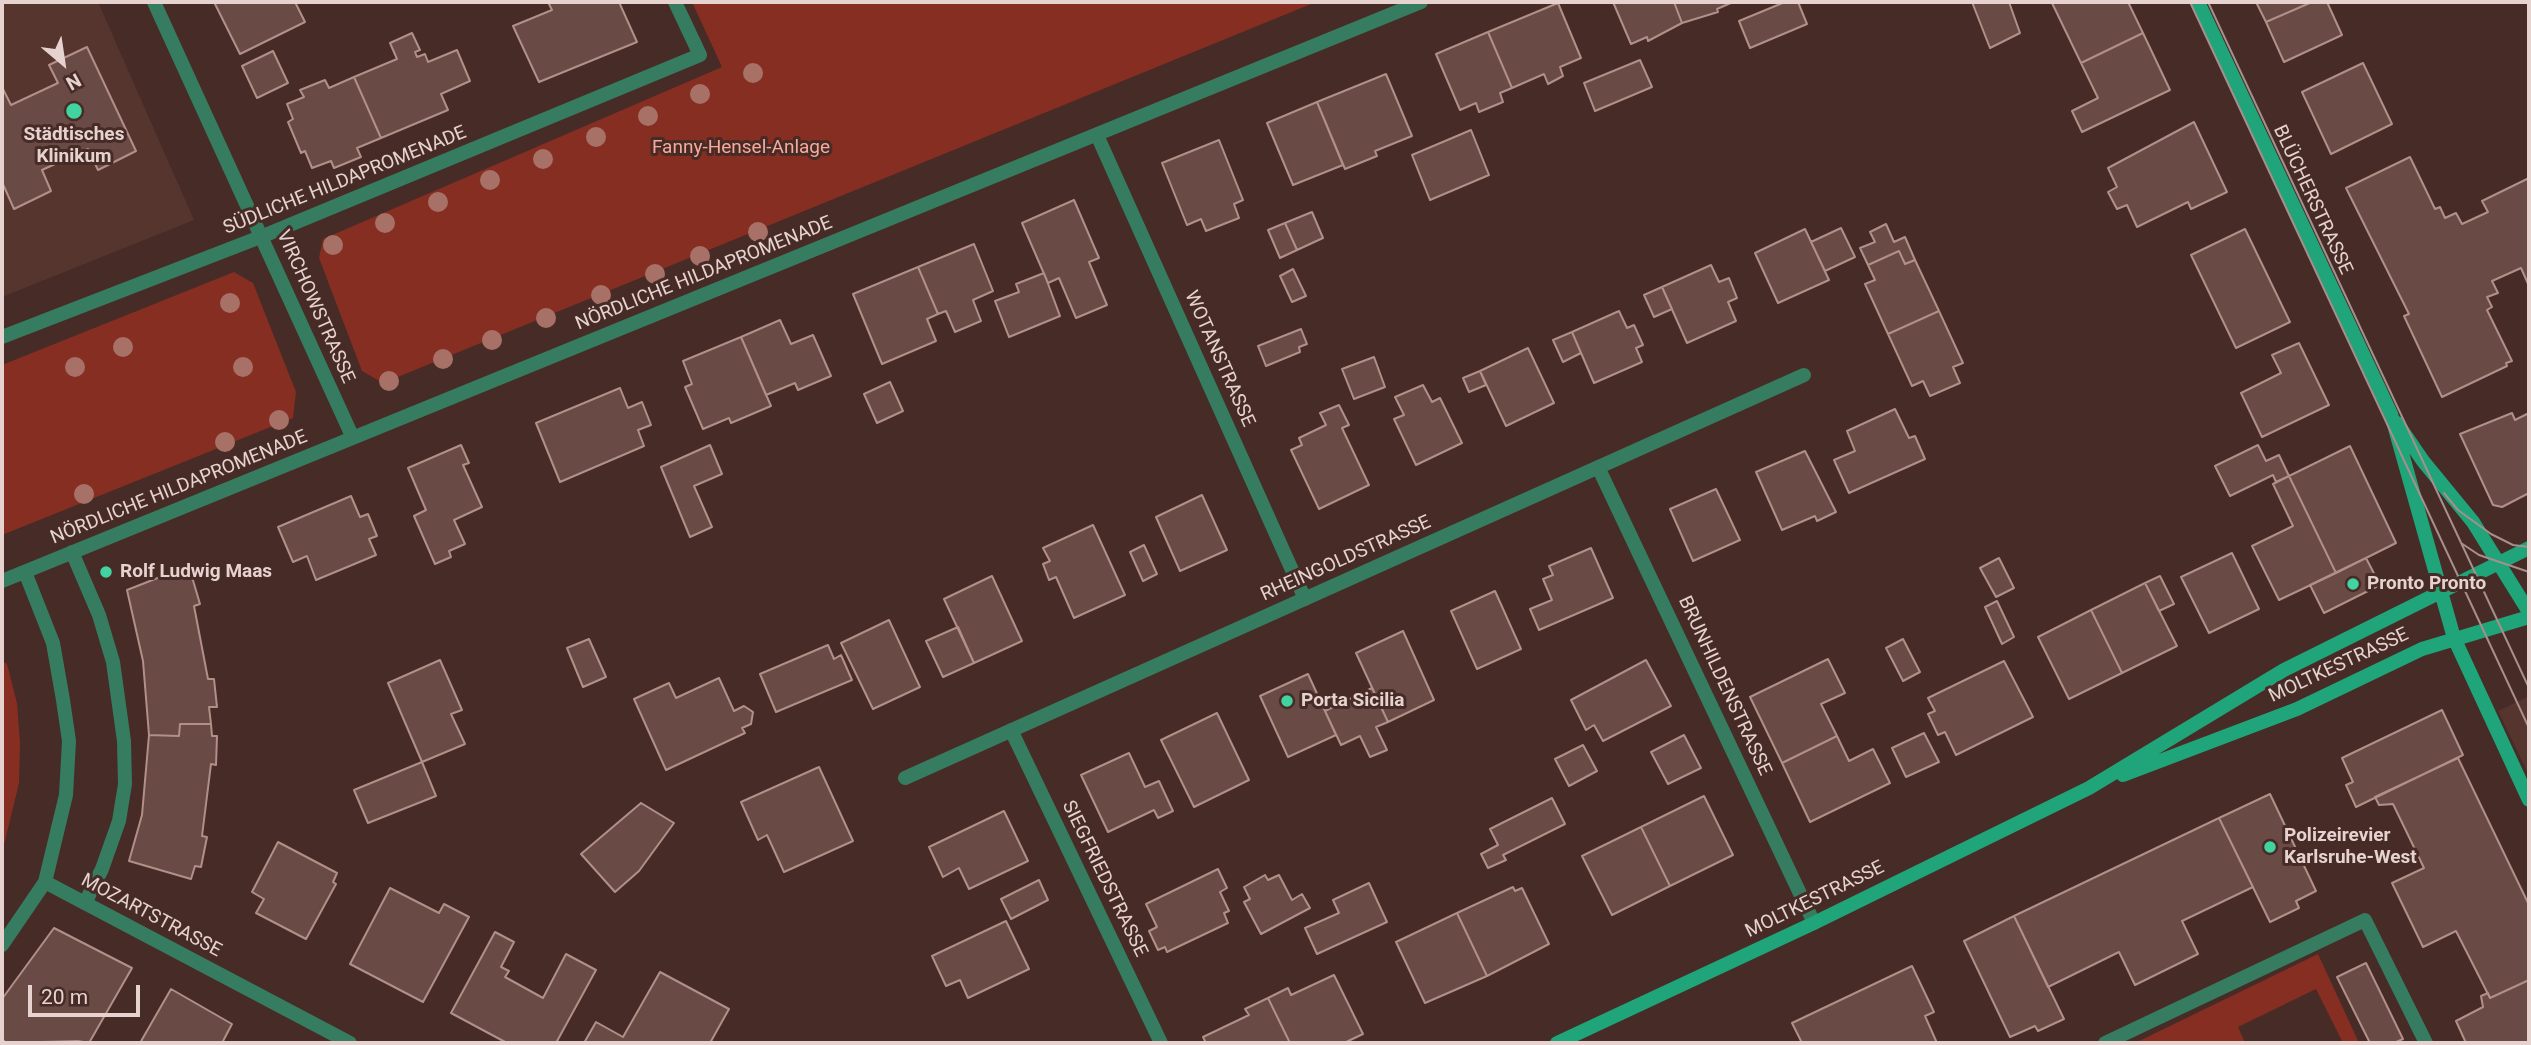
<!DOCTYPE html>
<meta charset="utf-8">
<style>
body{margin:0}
#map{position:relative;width:2531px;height:1045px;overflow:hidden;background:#472b26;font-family:Roboto,sans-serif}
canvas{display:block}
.frame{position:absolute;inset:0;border:4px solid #e6d3d0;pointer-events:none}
.north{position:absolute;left:28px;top:28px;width:70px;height:70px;-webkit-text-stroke:5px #472b26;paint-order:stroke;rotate:151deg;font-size:19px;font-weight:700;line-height:28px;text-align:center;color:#e6d3d0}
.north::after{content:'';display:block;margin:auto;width:24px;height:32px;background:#e6d3d0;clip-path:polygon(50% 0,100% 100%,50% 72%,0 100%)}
.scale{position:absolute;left:28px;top:985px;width:112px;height:32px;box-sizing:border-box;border:4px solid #e6d3d0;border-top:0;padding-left:9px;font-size:21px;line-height:24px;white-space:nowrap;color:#e6d3d0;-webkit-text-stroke:5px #472b26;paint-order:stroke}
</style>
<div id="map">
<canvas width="2531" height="1045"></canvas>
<div class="frame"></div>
<div class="north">N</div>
<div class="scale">20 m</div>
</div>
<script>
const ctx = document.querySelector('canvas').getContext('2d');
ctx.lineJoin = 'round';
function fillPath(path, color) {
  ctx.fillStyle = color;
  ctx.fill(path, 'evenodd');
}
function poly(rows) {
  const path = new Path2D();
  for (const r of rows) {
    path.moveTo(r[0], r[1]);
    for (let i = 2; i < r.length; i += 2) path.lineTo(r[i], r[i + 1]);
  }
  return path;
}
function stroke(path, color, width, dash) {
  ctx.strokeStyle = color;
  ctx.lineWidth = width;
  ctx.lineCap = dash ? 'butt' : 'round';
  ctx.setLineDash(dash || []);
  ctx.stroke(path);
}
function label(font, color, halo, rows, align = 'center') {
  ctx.font = font + ' Roboto,sans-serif';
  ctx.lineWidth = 6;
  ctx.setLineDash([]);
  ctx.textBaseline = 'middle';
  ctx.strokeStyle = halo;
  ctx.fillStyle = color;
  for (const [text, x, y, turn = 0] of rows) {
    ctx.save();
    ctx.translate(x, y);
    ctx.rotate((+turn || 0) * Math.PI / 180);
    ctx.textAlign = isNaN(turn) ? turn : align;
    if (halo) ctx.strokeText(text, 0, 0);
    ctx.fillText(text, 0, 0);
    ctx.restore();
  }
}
fillPath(poly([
 [2,2,98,2,194,220,2,297],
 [2529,696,2529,775,2498,711]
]), '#57352f');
fillPath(poly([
 [692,2,1316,2,383,383,362,371,319,258,323,239,722,67],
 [234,272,253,283,296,392,293,418,2,535,2,365],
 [2,661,7,664,17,703,20,743,19,783,2,853],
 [2318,954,2359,1043,2343,1043,2316,989,2238,1027,2245,1043,2135,1043]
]), '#862e22');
const building = poly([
 [214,2,295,2,305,22,240,54,214,2],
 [548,2,619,2,637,42,539,82,513,26,552,10,548,2],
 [1613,2,1674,2,1682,23,1648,41,1647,37,1631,44,1613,2],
 [1674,2,1733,2,1717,9,1718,12,1682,23,1674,2],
 [1785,2,1798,2,1807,24,1750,48,1739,21,1785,2],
 [1972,2,2009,2,2020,33,1990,48,1972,2],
 [2055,2,2128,2,2143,33,2081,63,2052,3,2055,2],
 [2256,2,2312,2,2266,22,2256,2],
 [2312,2,2327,2,2342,35,2284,62,2266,22,2312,2],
 [1558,3,1581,58,1560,67,1563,76,1548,84,1544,74,1512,88,1488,32,1558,3],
 [1488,32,1512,88,1500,93,1503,102,1479,112,1476,103,1460,110,1436,54,1488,32],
 [412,33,420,50,415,52,417,57,425,54,428,62,457,50,470,81,441,94,448,110,381,138,354,77,397,59,390,43,412,33],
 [2143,33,2170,90,2082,132,2072,111,2098,98,2081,63,2143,33],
 [87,47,136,151,98,170,88,149,42,170,51,191,14,209,2,182,2,87,11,105,58,83,49,65,87,47],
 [273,51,288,83,257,98,242,66,273,51],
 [1640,60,1652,87,1595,111,1584,83,1640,60],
 [2363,63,2392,124,2331,154,2302,92,2363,63],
 [1386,74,1412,136,1375,151,1377,156,1345,169,1317,102,1386,74],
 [354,77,381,138,357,148,361,157,334,168,331,161,312,168,305,151,301,153,288,122,293,119,287,104,304,97,300,90,325,80,329,88,354,77],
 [1317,102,1343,165,1293,185,1267,123,1317,102],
 [2194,122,2227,192,2191,209,2188,202,2137,227,2127,205,2117,209,2108,192,2117,187,2108,168,2194,122],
 [1471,130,1489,175,1430,200,1412,155,1471,130],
 [1219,140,1243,200,1234,204,1239,218,1206,231,1201,219,1187,225,1162,163,1219,140],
 [2410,157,2435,209,2440,207,2445,218,2456,213,2462,224,2488,212,2482,201,2529,178,2529,286,2521,268,2492,281,2498,293,2487,297,2492,307,2487,310,2512,361,2506,363,2507,366,2442,397,2404,316,2409,314,2346,188,2410,157],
 [1074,200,1099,258,1089,262,1107,305,1076,318,1059,278,1048,283,1022,223,1074,200],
 [1312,212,1323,238,1297,250,1285,223,1312,212],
 [1285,223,1297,250,1280,258,1268,230,1285,223],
 [1886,224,1894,242,1905,237,1915,260,1905,264,1899,251,1868,265,1860,248,1875,242,1870,232,1886,224],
 [1841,228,1855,257,1825,271,1811,242,1841,228],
 [1805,229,1829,280,1778,303,1755,253,1805,229],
 [2245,229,2290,322,2236,348,2191,255,2245,229],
 [974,244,993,291,973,300,981,321,955,332,946,311,938,314,918,267,974,244],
 [1899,251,1905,264,1915,260,1939,311,1888,334,1865,284,1875,280,1868,265,1899,251],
 [1711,265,1719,282,1729,278,1737,298,1728,302,1736,321,1687,343,1662,287,1711,265],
 [918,267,938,314,927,319,936,341,882,364,853,294,918,267],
 [1293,269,1306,296,1292,302,1280,276,1293,269],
 [1044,273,1060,316,1009,337,995,301,1019,292,1016,284,1044,273],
 [1662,287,1672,309,1654,317,1644,295,1662,287],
 [1619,311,1627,328,1634,325,1643,345,1636,348,1642,362,1594,383,1572,332,1619,311],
 [1939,311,1963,363,1953,367,1960,383,1930,396,1923,381,1912,386,1888,334,1939,311],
 [780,320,791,344,813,335,831,376,798,390,795,383,766,395,741,337,780,320],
 [1301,329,1307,344,1299,347,1300,352,1266,366,1258,346,1301,329],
 [1572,332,1581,353,1563,362,1553,340,1572,332],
 [741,337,771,406,731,423,729,418,703,429,685,387,692,384,683,361,741,337],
 [2299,343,2329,405,2262,437,2241,393,2281,373,2272,355,2299,343],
 [1528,348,1554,403,1506,426,1480,371,1528,348],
 [1374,357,1385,387,1354,399,1342,369,1374,357],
 [1480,371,1486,385,1469,392,1463,378,1480,371],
 [890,382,903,411,877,423,864,394,890,382],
 [1423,385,1432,402,1440,398,1462,443,1416,465,1394,419,1404,415,1395,397,1423,385],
 [620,388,628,408,642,402,651,425,638,430,644,446,560,482,536,423,620,388],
 [1339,405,1349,425,1342,428,1369,485,1319,509,1291,450,1302,445,1299,438,1326,425,1320,413,1339,405],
 [1895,409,1909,438,1915,436,1925,459,1849,493,1834,460,1855,451,1847,431,1895,409],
 [2512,413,2515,420,2529,413,2529,493,2502,507,2493,505,2460,434,2512,413],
 [461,445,469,463,463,465,482,507,454,520,465,544,449,551,451,557,435,564,414,516,426,510,408,468,461,445],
 [710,445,722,474,694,486,712,527,690,537,661,467,710,445],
 [2258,445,2266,461,2279,455,2289,476,2276,482,2273,475,2230,496,2215,466,2258,445],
 [2350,446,2396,543,2336,573,2289,476,2350,446],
 [1805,451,1836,512,1817,521,1815,516,1782,530,1756,472,1805,451],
 [2289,476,2336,573,2279,600,2252,546,2293,526,2273,484,2289,476],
 [1716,489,1740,540,1693,561,1670,509,1716,489],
 [1202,495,1227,550,1180,571,1156,517,1202,495],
 [351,496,360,517,368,514,377,536,369,539,376,555,316,580,307,556,293,562,278,527,351,496],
 [1093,525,1125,595,1074,618,1056,577,1049,580,1043,564,1050,561,1043,548,1093,525],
 [1144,545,1157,574,1143,581,1130,552,1144,545],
 [1591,548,1613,598,1539,630,1530,609,1552,600,1543,579,1553,575,1549,566,1591,548],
 [2232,553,2259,609,2209,633,2181,577,2232,553],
 [1999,558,2014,588,1996,597,1980,568,1999,558],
 [2366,558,2380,585,2324,613,2310,585,2366,558],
 [183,568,186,579,192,577,200,604,194,606,208,679,214,679,217,707,209,707,211,724,180,724,179,736,149,735,143,661,127,590,183,568],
 [992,576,1022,641,974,663,944,599,992,576],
 [2160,576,2174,604,2159,611,2145,583,2160,576],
 [2145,583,2177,646,2122,673,2091,610,2145,583],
 [1495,591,1521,649,1477,669,1451,611,1495,591],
 [1997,601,2014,637,2002,644,1985,607,1997,601],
 [2091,610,2122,673,2069,699,2038,637,2091,610],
 [889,620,920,687,873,709,841,643,889,620],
 [958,627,974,663,943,677,926,641,958,627],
 [1403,631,1434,700,1388,722,1356,653,1403,631],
 [589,639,606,677,583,687,567,648,589,639],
 [1903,639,1920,672,1903,681,1886,648,1903,639],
 [828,645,834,659,841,655,852,680,776,712,760,674,828,645],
 [1828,659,1845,693,1821,704,1837,736,1782,763,1750,697,1828,659],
 [440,660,462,710,451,714,465,744,422,762,388,683,440,660],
 [1646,660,1671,706,1603,741,1594,725,1586,730,1571,700,1646,660],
 [2004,661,2033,717,1956,755,1945,732,1938,735,1928,714,1935,711,1928,698,2004,661],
 [1308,674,1336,735,1288,757,1260,696,1308,674],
 [719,678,734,711,744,706,753,712,751,724,742,728,745,733,666,770,634,699,669,683,676,698,719,678],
 [1372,688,1388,722,1376,727,1387,750,1370,757,1360,736,1341,745,1325,711,1372,688],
 [2442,710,2463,755,2356,807,2346,785,2353,782,2342,758,2442,710],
 [1217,713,1249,780,1194,807,1161,740,1217,713],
 [180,724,211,724,212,736,217,736,216,765,211,764,202,836,207,837,201,867,195,866,191,879,129,861,142,815,149,735,179,736,180,724],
 [1924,733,1939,762,1906,777,1892,748,1924,733],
 [1684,735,1701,768,1668,784,1651,752,1684,735],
 [1837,736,1849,761,1873,749,1890,783,1810,822,1782,763,1837,736],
 [1583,745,1597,771,1569,786,1555,759,1583,745],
 [1129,753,1145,787,1159,781,1173,811,1158,818,1154,810,1108,832,1081,775,1129,753],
 [2458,758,2529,905,2529,980,2490,998,2456,931,2423,947,2392,883,2424,868,2393,804,2379,805,2375,797,2458,758],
 [422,762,436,796,368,823,354,790,422,762],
 [819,767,853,841,784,872,767,835,758,840,741,802,819,767],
 [2270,794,2316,891,2296,901,2299,908,2270,922,2219,818,2270,794],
 [1704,796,1733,855,1670,886,1641,827,1704,796],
 [1552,798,1565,824,1503,855,1506,860,1488,868,1481,854,1498,845,1490,829,1552,798],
 [641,803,674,823,639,871,615,892,581,854,641,803],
 [1004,811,1028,861,969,889,959,868,943,877,929,847,1004,811],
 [2219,818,2253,887,2182,921,2198,954,2135,985,2119,952,2048,987,2014,916,2219,818],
 [1641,827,1670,886,1612,915,1582,856,1641,827],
 [278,842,337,873,333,882,336,884,306,939,256,913,264,899,252,892,278,842],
 [1218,869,1227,888,1220,892,1229,911,1224,913,1228,923,1167,952,1165,947,1158,950,1149,931,1157,927,1146,904,1218,869],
 [1265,875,1268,880,1279,875,1292,900,1302,894,1310,908,1261,934,1244,902,1250,899,1244,887,1265,875],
 [1039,880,1048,900,1011,919,1001,899,1039,880],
 [1369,883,1387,922,1317,954,1305,928,1339,913,1333,900,1369,883],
 [1513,887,1515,891,1522,888,1549,944,1487,976,1457,913,1513,887],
 [390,888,439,913,444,904,469,917,423,1002,350,964,390,888],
 [1457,913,1487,976,1425,1003,1396,942,1457,913],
 [2014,916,2064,1019,2038,1031,2035,1026,2010,1037,1964,941,2014,916],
 [1006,921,1029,969,968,998,960,980,946,986,932,956,1006,921],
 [54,928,132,968,89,1043,78,1041,6,1043,2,1039,2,999,54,928],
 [495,932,514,942,501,967,509,971,505,977,543,998,566,954,596,970,556,1043,507,1043,451,1013,495,932],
 [2366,963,2403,1039,2394,1043,2370,1043,2337,977,2366,963],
 [1912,966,1934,1012,1925,1016,1937,1043,1802,1043,1792,1023,1912,966],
 [660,972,729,1009,710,1043,584,1043,596,1022,623,1037,660,972],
 [1334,975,1363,1034,1344,1043,1290,1043,1268,998,1288,988,1291,995,1334,975],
 [2529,980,2529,1043,2466,1043,2456,1021,2483,1007,2481,996,2488,993,2490,998,2529,980],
 [171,989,232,1024,222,1043,140,1043,171,989],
 [1268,998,1290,1043,1206,1043,1203,1037,1249,1015,1245,1009,1268,998]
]);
fillPath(building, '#694a44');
stroke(building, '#b29089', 2);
stroke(poly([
 [72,552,99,615,113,662,124,741,125,784,119,821,102,869,85,903],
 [2105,1043,2365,920,2426,1043]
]), '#367c60', 14);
stroke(poly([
 [154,2,353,438],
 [1097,135,1305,599],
 [2,337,263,236,700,55,675,2],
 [1598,467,1814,923],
 [2,581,1421,2],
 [1011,730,1161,1043],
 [905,778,1804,375],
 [45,882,350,1043],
 [2,945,45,882,66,795,69,741,63,700,53,643,25,572]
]), '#367c60', 14);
stroke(poly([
 [2198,2,2391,414,2454,638,2529,800],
 [2397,423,2423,461,2473,522,2529,612],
 [2123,775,2297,709,2422,649,2529,617],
 [1557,1043,1814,923,2089,788,2284,670,2529,548]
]), '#20a479', 14);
stroke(poly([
 [2190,2,2529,728],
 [2208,2,2529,688],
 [2444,493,2458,510,2491,534,2513,545,2529,547],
 [2461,543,2479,555,2529,572]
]), '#a68f8c', 2);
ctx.fillStyle = '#a87167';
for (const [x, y] of [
 [753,73],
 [700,94],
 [648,116],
 [596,137],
 [543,159],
 [490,180],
 [438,202],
 [385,223],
 [758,232],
 [333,245],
 [700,256],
 [655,274],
 [601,295],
 [230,303],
 [546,318],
 [492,340],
 [123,347],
 [443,359],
 [75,367],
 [243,367],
 [389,381],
 [279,420],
 [225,442],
 [84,494]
]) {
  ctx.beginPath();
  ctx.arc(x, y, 10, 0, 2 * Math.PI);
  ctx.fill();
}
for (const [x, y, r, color] of [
 [74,111,9,"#42d4a0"],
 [106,572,7,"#42d4a0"],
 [2353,584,7,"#42d4a0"],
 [1287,701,7,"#42d4a0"],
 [2270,847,7,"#42d4a0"]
]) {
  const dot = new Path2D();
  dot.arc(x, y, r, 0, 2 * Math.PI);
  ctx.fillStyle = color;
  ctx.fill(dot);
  stroke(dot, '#472b26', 2.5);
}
label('bold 19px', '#e6d3d0', '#472b26', [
 ["Städtisches",74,135,"center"],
 ["Klinikum",74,157,"center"],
 ["Rolf Ludwig Maas",120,572],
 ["Pronto Pronto",2367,584],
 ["Porta Sicilia",1301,701],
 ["Polizeirevier",2284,836],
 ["Karlsruhe-West",2284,858]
], 'left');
label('19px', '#f7aa9c', '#472b26', [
 ["Fanny-Hensel-Anlage",741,148]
]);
label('19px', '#e6d3d0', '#472b26', [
 ["SÜDLICHE HILDAPROMENADE",345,181,-22],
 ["BLÜCHERSTRASSE",2312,200,65],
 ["NÖRDLICHE HILDAPROMENADE",704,274,-22],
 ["VIRCHOWSTRASSE",315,307,66],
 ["WOTANSTRASSE",1219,359,66],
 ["NÖRDLICHE HILDAPROMENADE",179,488,-22],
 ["RHEINGOLDSTRASSE",1346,559,-24],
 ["MOLTKESTRASSE",2339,666,-25],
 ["BRUNHILDENSTRASSE",1724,686,65],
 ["SIEGFRIEDSTRASSE",1104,879,64],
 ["MOLTKESTRASSE",1815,900,-26],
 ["MOZARTSTRASSE",151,916,28]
]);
</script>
